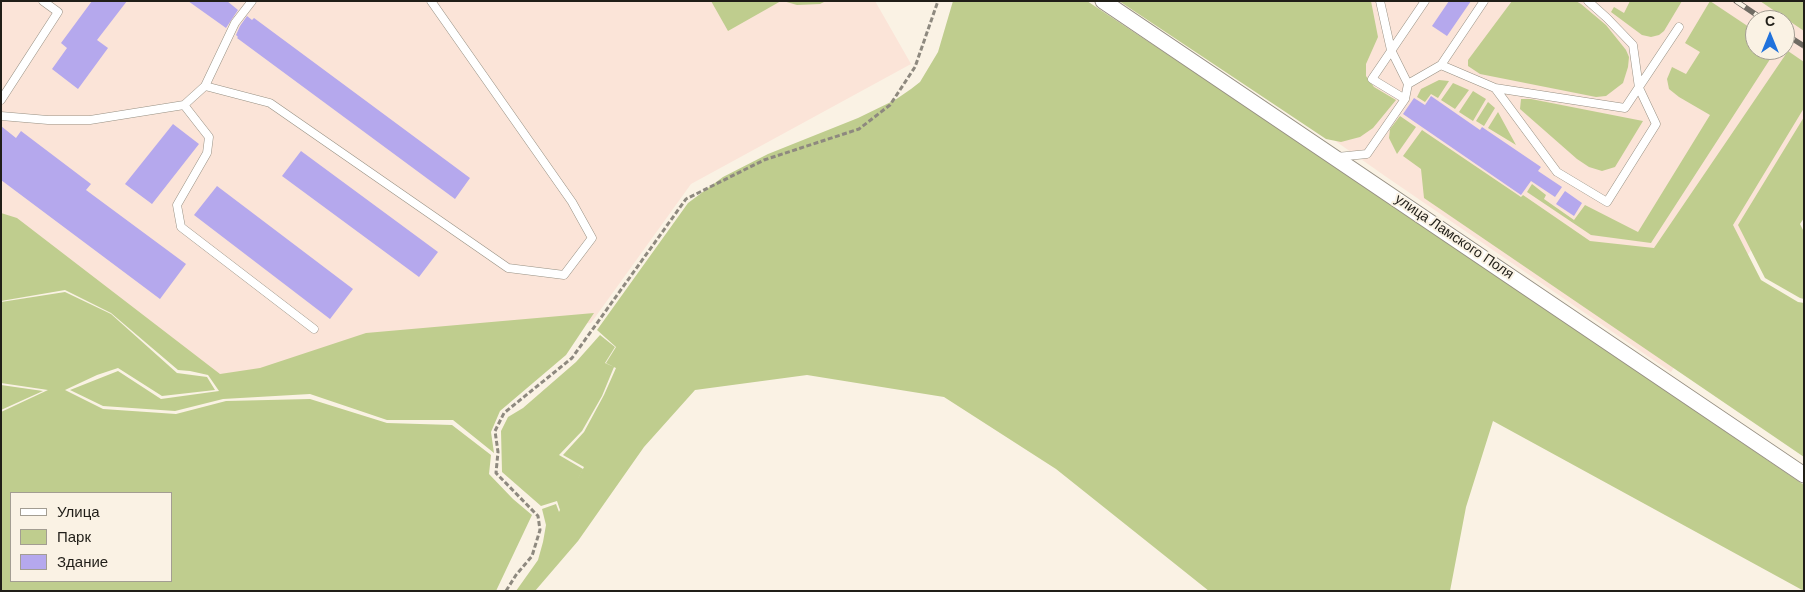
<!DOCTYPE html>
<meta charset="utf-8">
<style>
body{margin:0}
#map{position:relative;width:1805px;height:592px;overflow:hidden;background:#faf2e4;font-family:Helvetica,sans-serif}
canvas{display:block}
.frame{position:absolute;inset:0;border:2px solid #201e18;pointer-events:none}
.legend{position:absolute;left:10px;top:492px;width:162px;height:90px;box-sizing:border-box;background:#faf2e4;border:1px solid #a39d92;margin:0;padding:6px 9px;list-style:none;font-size:15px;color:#201e18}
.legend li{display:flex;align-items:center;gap:10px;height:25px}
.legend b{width:25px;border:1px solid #a39d92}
.north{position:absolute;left:1745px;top:10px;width:50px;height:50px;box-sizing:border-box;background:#faf2e4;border:1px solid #a39d92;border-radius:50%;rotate:0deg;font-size:14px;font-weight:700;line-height:20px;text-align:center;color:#201e18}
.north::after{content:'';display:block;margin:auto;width:18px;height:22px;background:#2072dc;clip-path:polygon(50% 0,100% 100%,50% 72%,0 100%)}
</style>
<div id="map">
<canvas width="1805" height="592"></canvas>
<div class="frame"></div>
<ul class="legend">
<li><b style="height:6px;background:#fff"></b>Улица</li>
<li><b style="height:14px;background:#bfcd8e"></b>Парк</li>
<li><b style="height:14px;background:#b5a8ed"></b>Здание</li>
</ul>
<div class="north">С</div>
</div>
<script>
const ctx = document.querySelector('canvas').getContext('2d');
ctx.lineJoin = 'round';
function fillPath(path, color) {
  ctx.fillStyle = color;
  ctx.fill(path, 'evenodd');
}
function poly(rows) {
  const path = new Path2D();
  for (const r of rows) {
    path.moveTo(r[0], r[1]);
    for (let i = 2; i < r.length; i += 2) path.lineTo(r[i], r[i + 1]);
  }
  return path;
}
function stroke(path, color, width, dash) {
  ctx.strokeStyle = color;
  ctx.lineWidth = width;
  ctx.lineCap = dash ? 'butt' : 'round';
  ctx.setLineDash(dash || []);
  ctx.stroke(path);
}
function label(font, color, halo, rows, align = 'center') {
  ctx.font = font + ' Helvetica,sans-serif';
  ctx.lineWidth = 4;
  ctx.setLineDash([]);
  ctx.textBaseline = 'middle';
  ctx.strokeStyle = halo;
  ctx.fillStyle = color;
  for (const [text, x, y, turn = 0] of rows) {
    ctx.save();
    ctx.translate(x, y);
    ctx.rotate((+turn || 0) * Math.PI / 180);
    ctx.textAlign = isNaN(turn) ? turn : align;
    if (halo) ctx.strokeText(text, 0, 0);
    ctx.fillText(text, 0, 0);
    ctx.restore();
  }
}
fillPath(poly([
 [1,1,875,1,911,64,691,184,591,323,392,341,219,381,1,225],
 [1137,1,1804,1,1804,169,1671,372,1385,176],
 [1755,20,1785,20,1785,50,1755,50]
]), '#fbe4d8');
fillPath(poly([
 [711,1,781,1,728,31],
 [783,1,826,1,820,4,797,5],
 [953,1,1087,1,1348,174,1804,485,1804,591,1493,421,1466,507,1450,591,1209,591,1056,469,944,397,807,375,695,390,644,447,578,541,535,591,516,591,538,560,543,542,546,525,542,509,556,504,559,512,560,510,557,501,541,506,502,472,501,431,508,417,523,408,576,362,600,335,615,347,605,363,614,367,602,396,582,431,559,455,583,469,571,492,584,467,563,455,584,432,604,395,616,368,606,363,616,347,597,330,688,203,723,177,768,154,858,118,895,100,911,89,920,82,938,52],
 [1119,1,1371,1,1378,37,1366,64,1366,76,1374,87,1396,100,1373,128,1360,137,1341,142,1326,139],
 [1512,1,1576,1,1581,4,1606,25,1626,50,1629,57,1628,67,1623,83,1606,96,1596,97,1480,74,1468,66,1468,60],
 [1630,1,1682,1,1664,31,1659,35,1651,37,1642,35,1611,12,1614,7,1624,13],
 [1710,1,1755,31,1755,50,1776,50,1651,243,1591,235,1527,192,1532,184,1546,195,1544,199,1574,220,1585,205,1638,232,1710,115,1679,97,1669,89,1667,79,1672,67,1686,74,1700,52,1685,43],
 [1760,1,1804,1,1804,31],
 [1788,51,1804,62,1804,108,1733,225,1761,280,1798,302,1804,303,1804,457,1424,198,1421,169,1403,156,1422,130,1521,197,1523,195,1590,241,1654,248],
 [1439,80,1449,81,1438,98,1431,94,1425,102,1417,97,1421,89],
 [1453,83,1469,90,1455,109,1441,100],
 [1473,91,1486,99,1473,121,1459,112],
 [1521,99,1531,99,1643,121,1615,167,1602,171,1589,167,1577,159,1520,109],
 [1488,102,1495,108,1484,126,1476,121],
 [1498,112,1516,145,1488,128],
 [1400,116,1416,127,1397,154,1389,138,1390,129],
 [1804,117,1804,218,1800,224,1804,232,1804,299,1800,298,1765,278,1738,225],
 [1,213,17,218,220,374,260,368,366,333,594,313,566,355,500,411,491,432,494,453,453,420,387,420,310,394,223,399,175,411,103,406,70,390,118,371,161,399,219,391,208,375,190,371,178,370,111,313,65,290,1,301],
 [65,292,111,314,177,373,207,377,215,390,162,396,118,368,97,375,65,390,103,409,176,414,226,401,310,399,387,423,452,425,491,455,489,474,513,499,532,515,496,591,1,591,1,412,48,390,1,383,1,302],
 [11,493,171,493,171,581,11,581],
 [1,385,43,391,1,410]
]), '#bfcd8e');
fillPath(poly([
 [92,1,127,1,97,40,108,48,78,89,52,69,67,48,61,43],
 [188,1,227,1,238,10,226,28],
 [1449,1,1471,1,1447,36,1432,26],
 [247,16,252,20,254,18,470,178,455,199,237,38,238,37,236,35,240,26],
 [1431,96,1480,130,1482,127,1541,167,1538,171,1562,187,1555,197,1531,181,1521,195,1403,114,1414,98,1425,105],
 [173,124,199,144,152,204,125,184],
 [1,126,16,138,21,131,91,184,86,190,186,264,160,299,1,180],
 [301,151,438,252,419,277,282,176],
 [217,186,353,289,330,319,194,215],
 [1565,191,1582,203,1574,216,1556,204]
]), '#b5a8ed');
const lane = poly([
 [1380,1,1391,50,1408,84],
 [1441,65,1484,1],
 [205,86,270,103,508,268,564,275,592,238,572,202,431,1],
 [1495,88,1557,172,1607,202,1656,124,1639,88,1633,45,1607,18,1588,1],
 [1405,99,1372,79,1425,1],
 [1,100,58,12,43,1],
 [184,105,209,137,207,153,177,205,181,227,314,329],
 [1,116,48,120,90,120,184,105,205,86,235,23,252,1],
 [1337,157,1367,154,1405,99,1408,84,1441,65,1495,88,1625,108,1679,27]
]);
const street = poly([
 [1103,1,1804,475]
]);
stroke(lane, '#979083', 9);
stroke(street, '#979083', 17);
stroke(poly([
 [506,591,516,575,532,556,540,530,538,516,496,473,498,452,495,431,504,413,572,358,686,199,764,160,859,129,890,105,915,67,938,1]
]), '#8e897f', 3, [5, 2.5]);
stroke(lane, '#fff', 8);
stroke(street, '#fff', 15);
const rail = poly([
 [1736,1,1764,20],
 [1785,34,1804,46]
]);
stroke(rail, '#706b63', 5.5);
stroke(rail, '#faf2e4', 4, [11]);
label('14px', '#201e18', '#faf2e4', [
 ["улица Ламского Поля",1454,237,34]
]);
</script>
